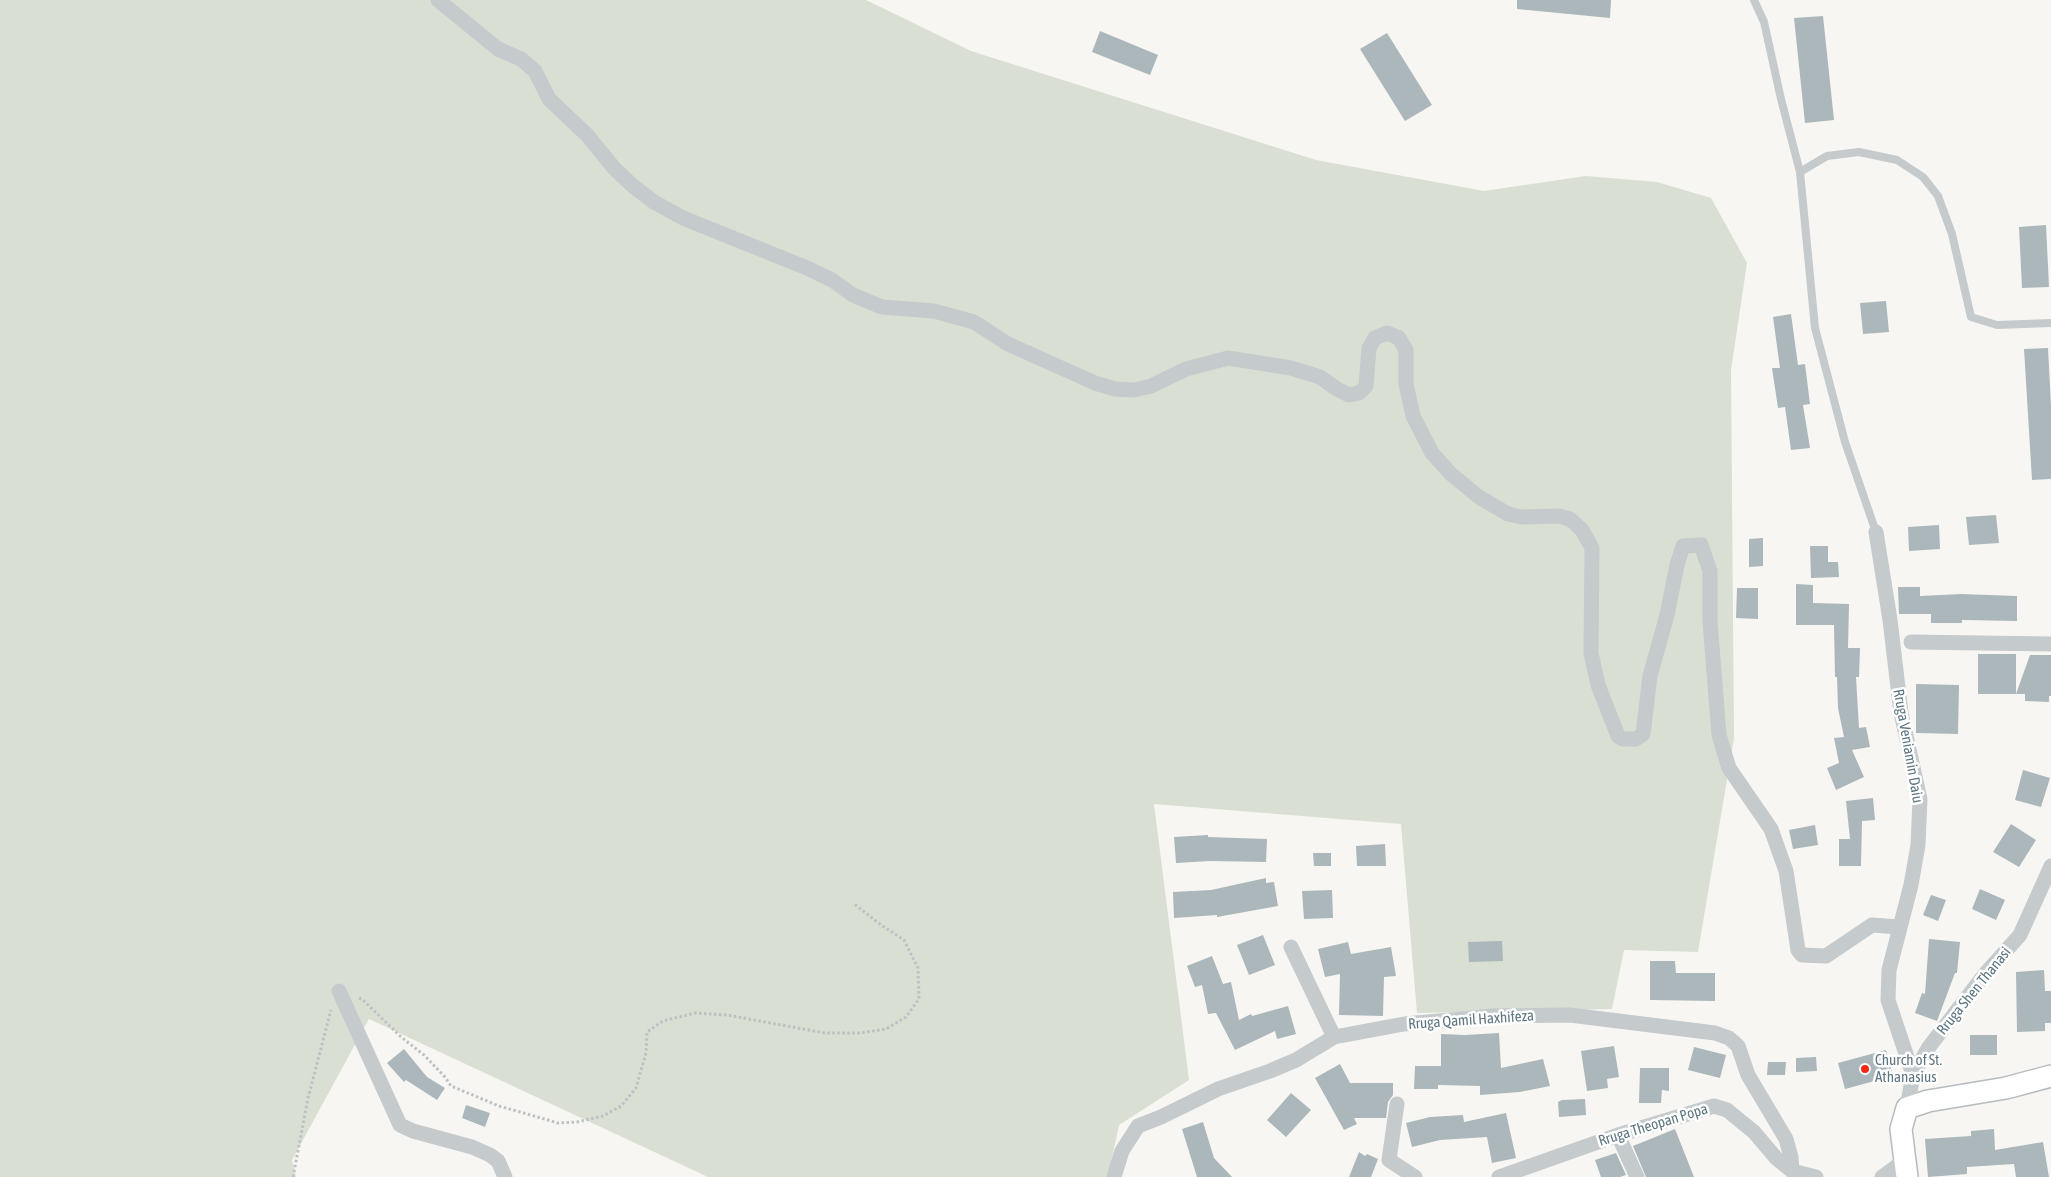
<!DOCTYPE html>
<style>
body{margin:0}
canvas{display:block;background:#f7f6f2}
</style>
<canvas width="2051" height="1177"></canvas>
<script>
const ctx = document.querySelector('canvas').getContext('2d');
ctx.lineJoin = 'round';
function fillPath(path, color) {
  ctx.fillStyle = color;
  ctx.fill(path, 'evenodd');
}
function poly(rows) {
  const path = new Path2D();
  for (const r of rows) {
    path.moveTo(r[0], r[1]);
    for (let i = 2; i < r.length; i += 2) path.lineTo(r[i], r[i + 1]);
  }
  return path;
}
function stroke(path, color, width, dash) {
  ctx.strokeStyle = color;
  ctx.lineWidth = width;
  ctx.lineCap = dash ? 'butt' : 'round';
  ctx.setLineDash(dash || []);
  ctx.stroke(path);
}
function label(font, color, halo, rows, align = 'center') {
  ctx.font = font + ' "Asap Condensed",sans-serif';
  ctx.lineWidth = 5;
  ctx.setLineDash([]);
  ctx.textBaseline = 'middle';
  ctx.strokeStyle = halo;
  ctx.fillStyle = color;
  for (const [text, x, y, turn = 0] of rows) {
    ctx.save();
    ctx.translate(x, y);
    ctx.rotate((+turn || 0) * Math.PI / 180);
    ctx.textAlign = isNaN(turn) ? turn : align;
    if (halo) ctx.strokeText(text, 0, 0);
    ctx.fillText(text, 0, 0);
    ctx.restore();
  }
}
fillPath(poly([
 [0,0,866,0,971,51,1316,160,1484,191,1586,176,1657,182,1711,198,1747,263,1731,370,1734,738,1698,952,1624,950,1612,1009,1417,1013,1401,824,1154,804,1189,1080,1119,1125,1108,1177,708,1177,369,1019,292,1160,296,1177,0,1177]
]), '#d9dfd3');
fillPath(poly([
 [1517,0,1611,0,1610,18,1517,9],
 [1823,16,1834,120,1805,123,1794,18],
 [1100,31,1158,55,1150,75,1092,52],
 [1387,33,1432,105,1405,121,1360,49],
 [2046,225,2049,287,2022,288,2019,227],
 [1886,301,1889,332,1863,334,1860,303],
 [1791,314,1798,365,1805,364,1810,404,1803,405,1810,448,1791,450,1785,407,1778,408,1772,368,1780,368,1773,317],
 [2048,348,2051,405,2051,479,2032,480,2024,349],
 [1996,515,1999,543,1969,545,1966,517],
 [1939,525,1940,549,1909,551,1908,527],
 [1763,538,1763,566,1749,567,1749,539],
 [1810,546,1828,546,1828,562,1838,562,1839,577,1811,578],
 [1796,584,1813,585,1813,603,1849,604,1848,648,1860,648,1859,677,1856,677,1859,728,1866,727,1870,747,1852,750,1864,777,1836,790,1827,768,1839,763,1834,738,1844,737,1838,708,1837,677,1835,677,1834,625,1796,625],
 [1898,587,1920,587,1920,596,1961,594,2017,596,2017,621,1962,620,1962,623,1931,623,1931,614,1899,614],
 [1737,588,1758,588,1758,619,1736,618],
 [1978,654,2016,654,2016,694,1978,694],
 [2030,655,2051,655,2051,696,2049,696,2049,702,2025,701,2025,694,2016,694],
 [1916,684,1959,685,1958,734,1916,733],
 [2023,770,2050,778,2041,807,2015,800],
 [1873,798,1875,820,1862,821,1861,866,1839,866,1839,839,1850,839,1846,801],
 [2011,824,2036,840,2019,867,1993,852],
 [1815,825,1818,845,1793,849,1789,830],
 [1208,835,1208,837,1267,839,1266,862,1210,861,1176,863,1174,837],
 [1385,844,1386,866,1357,866,1356,846],
 [1313,853,1331,853,1331,866,1314,866],
 [1266,878,1266,883,1274,882,1278,906,1217,917,1217,915,1174,918,1173,892,1211,890],
 [1980,889,2005,900,1996,920,1972,909],
 [1332,890,1333,918,1304,919,1302,891],
 [1931,895,1946,900,1938,921,1923,915],
 [1263,935,1275,965,1249,975,1237,945],
 [1929,939,1960,942,1957,973,1955,973,1937,1021,1915,1013,1922,993,1925,994],
 [1502,941,1503,961,1469,962,1468,942],
 [1348,942,1351,954,1391,947,1396,976,1384,977,1383,1016,1339,1015,1340,974,1325,977,1318,949],
 [1212,956,1223,984,1231,982,1239,1020,1251,1014,1252,1016,1288,1006,1296,1034,1277,1039,1275,1031,1235,1050,1216,1013,1208,1014,1202,985,1195,987,1187,966],
 [1650,961,1675,961,1676,973,1715,973,1715,1001,1650,1000],
 [2044,970,2045,991,2051,991,2051,1023,2045,1023,2045,1031,2017,1032,2016,972],
 [1499,1033,1501,1068,1543,1059,1550,1086,1520,1092,1480,1095,1480,1086,1438,1085,1438,1089,1414,1089,1415,1066,1441,1066,1441,1034,1465,1035],
 [1970,1035,1997,1035,1997,1055,1970,1055],
 [1614,1046,1619,1077,1607,1079,1608,1088,1587,1091,1581,1051],
 [1694,1047,1726,1055,1720,1078,1688,1070],
 [404,1049,427,1077,445,1088,437,1100,406,1080,404,1082,387,1063],
 [1886,1050,1893,1076,1845,1089,1838,1063],
 [1816,1057,1817,1071,1796,1072,1796,1058],
 [1768,1062,1786,1062,1785,1075,1767,1075],
 [1340,1064,1350,1083,1393,1083,1393,1095,1388,1102,1386,1118,1354,1118,1357,1124,1344,1130,1315,1078],
 [1640,1068,1669,1068,1669,1091,1662,1090,1661,1103,1639,1103],
 [1291,1093,1311,1110,1286,1137,1267,1120],
 [1585,1099,1586,1115,1559,1117,1558,1102,1562,1100],
 [466,1105,490,1113,485,1127,462,1118],
 [1506,1113,1516,1158,1492,1163,1487,1137,1440,1140,1412,1147,1406,1123,1430,1117,1463,1115,1464,1122],
 [1203,1122,1214,1158,1232,1177,1197,1177,1182,1129],
 [1675,1129,1694,1177,1646,1177,1633,1146],
 [1994,1129,1995,1150,2043,1142,2049,1177,2016,1177,2014,1164,1967,1167,1967,1174,1928,1177,1925,1139,1971,1136,1971,1131],
 [1359,1152,1365,1156,1367,1154,1378,1159,1371,1177,1349,1177],
 [1616,1153,1626,1175,1620,1177,1601,1177,1595,1160]
]), '#acb7bb');
const secondary = poly([
 [1907,1177,1901,1129,1907,1108,1928,1101,2006,1088,2051,1076]
]);
stroke(secondary, '#b5bcc0', 24);
stroke(poly([
 [359,998,362,999,400,1036,424,1055,445,1077,451,1086,499,1106,534,1116,558,1123,577,1122,603,1116,621,1106,636,1088,646,1053,647,1032,663,1021,695,1013,727,1015,825,1033,860,1033,886,1029,906,1017,919,999,918,968,904,940,881,925,853,903],
 [293,1177,308,1098,331,1010]
]), '#bec1c3', 3, [2.5, 2.5]);
stroke(poly([
 [1754,0,1764,22,1781,99,1800,172,1815,328,1845,442,1876,532],
 [1800,172,1827,156,1859,152,1897,160,1923,177,1938,196,1952,234,1971,317,1997,325,2051,323]
]), '#c5cacd', 8);
stroke(poly([
 [438,0,498,49,521,59,535,71,549,99,587,135,614,168,633,186,654,202,683,218,807,268,832,280,853,295,882,307,934,311,974,322,1008,344,1095,383,1115,389,1134,390,1151,386,1186,369,1228,358,1291,368,1320,377,1337,389,1349,395,1359,393,1366,386,1369,348,1375,338,1387,333,1399,338,1406,350,1406,384,1413,416,1432,453,1451,474,1479,497,1508,514,1521,517,1559,516,1570,519,1582,530,1592,548,1591,653,1598,685,1618,736,1623,739,1636,739,1643,734,1650,676,1667,615,1677,565,1683,546,1701,545,1710,571,1710,621,1719,735,1729,768,1771,829,1786,871,1798,950,1802,955,1826,956,1872,925,1899,927],
 [1876,532,1890,620,1901,713,1920,799,1918,845,1911,885,1889,970,1888,1000,1913,1075],
 [1911,642,2051,644],
 [1291,947,1334,1037],
 [339,991,400,1125,413,1131,472,1147,490,1155,498,1161,505,1177],
 [1397,1104,1389,1160,1415,1177],
 [1907,1108,1913,1075,1929,1047,1985,974,2020,935,2051,866],
 [1618,1135,1637,1177],
 [1114,1177,1122,1151,1138,1126,1161,1117,1218,1089,1270,1071,1296,1060,1334,1037,1404,1024,1451,1020,1493,1016,1570,1015,1715,1033,1729,1038,1738,1046,1748,1075,1786,1139,1791,1157,1792,1171],
 [1499,1177,1618,1135,1714,1106,1727,1110,1754,1132,1776,1158,1792,1171,1816,1177],
 [1882,1177,1904,1161]
]), '#c5cacd', 15);
stroke(secondary, '#fff', 21);
for (const [x, y, r, color] of [
 [1865,1069,5,"#f62a13"]
]) {
  const dot = new Path2D();
  dot.arc(x, y, r, 0, 2 * Math.PI);
  ctx.fillStyle = color;
  ctx.fill(dot);
  stroke(dot, '#fff', 2);
}
label('15px', '#5e7681', '#fff', [
 ["Rruga Veniamin Daiu",1908,746,80],
 ["Rruga Shen Thanasi",1974,991,-51],
 ["Rruga Qamil Haxhifeza",1471,1020,-4],
 ["Rruga Theopan Popa",1653,1125,-17]
]);
label('15px', '#5e7681', '#fff', [
 ["Church of St.",1875,1060],
 ["Athanasius",1875,1077]
], 'left');
</script>
